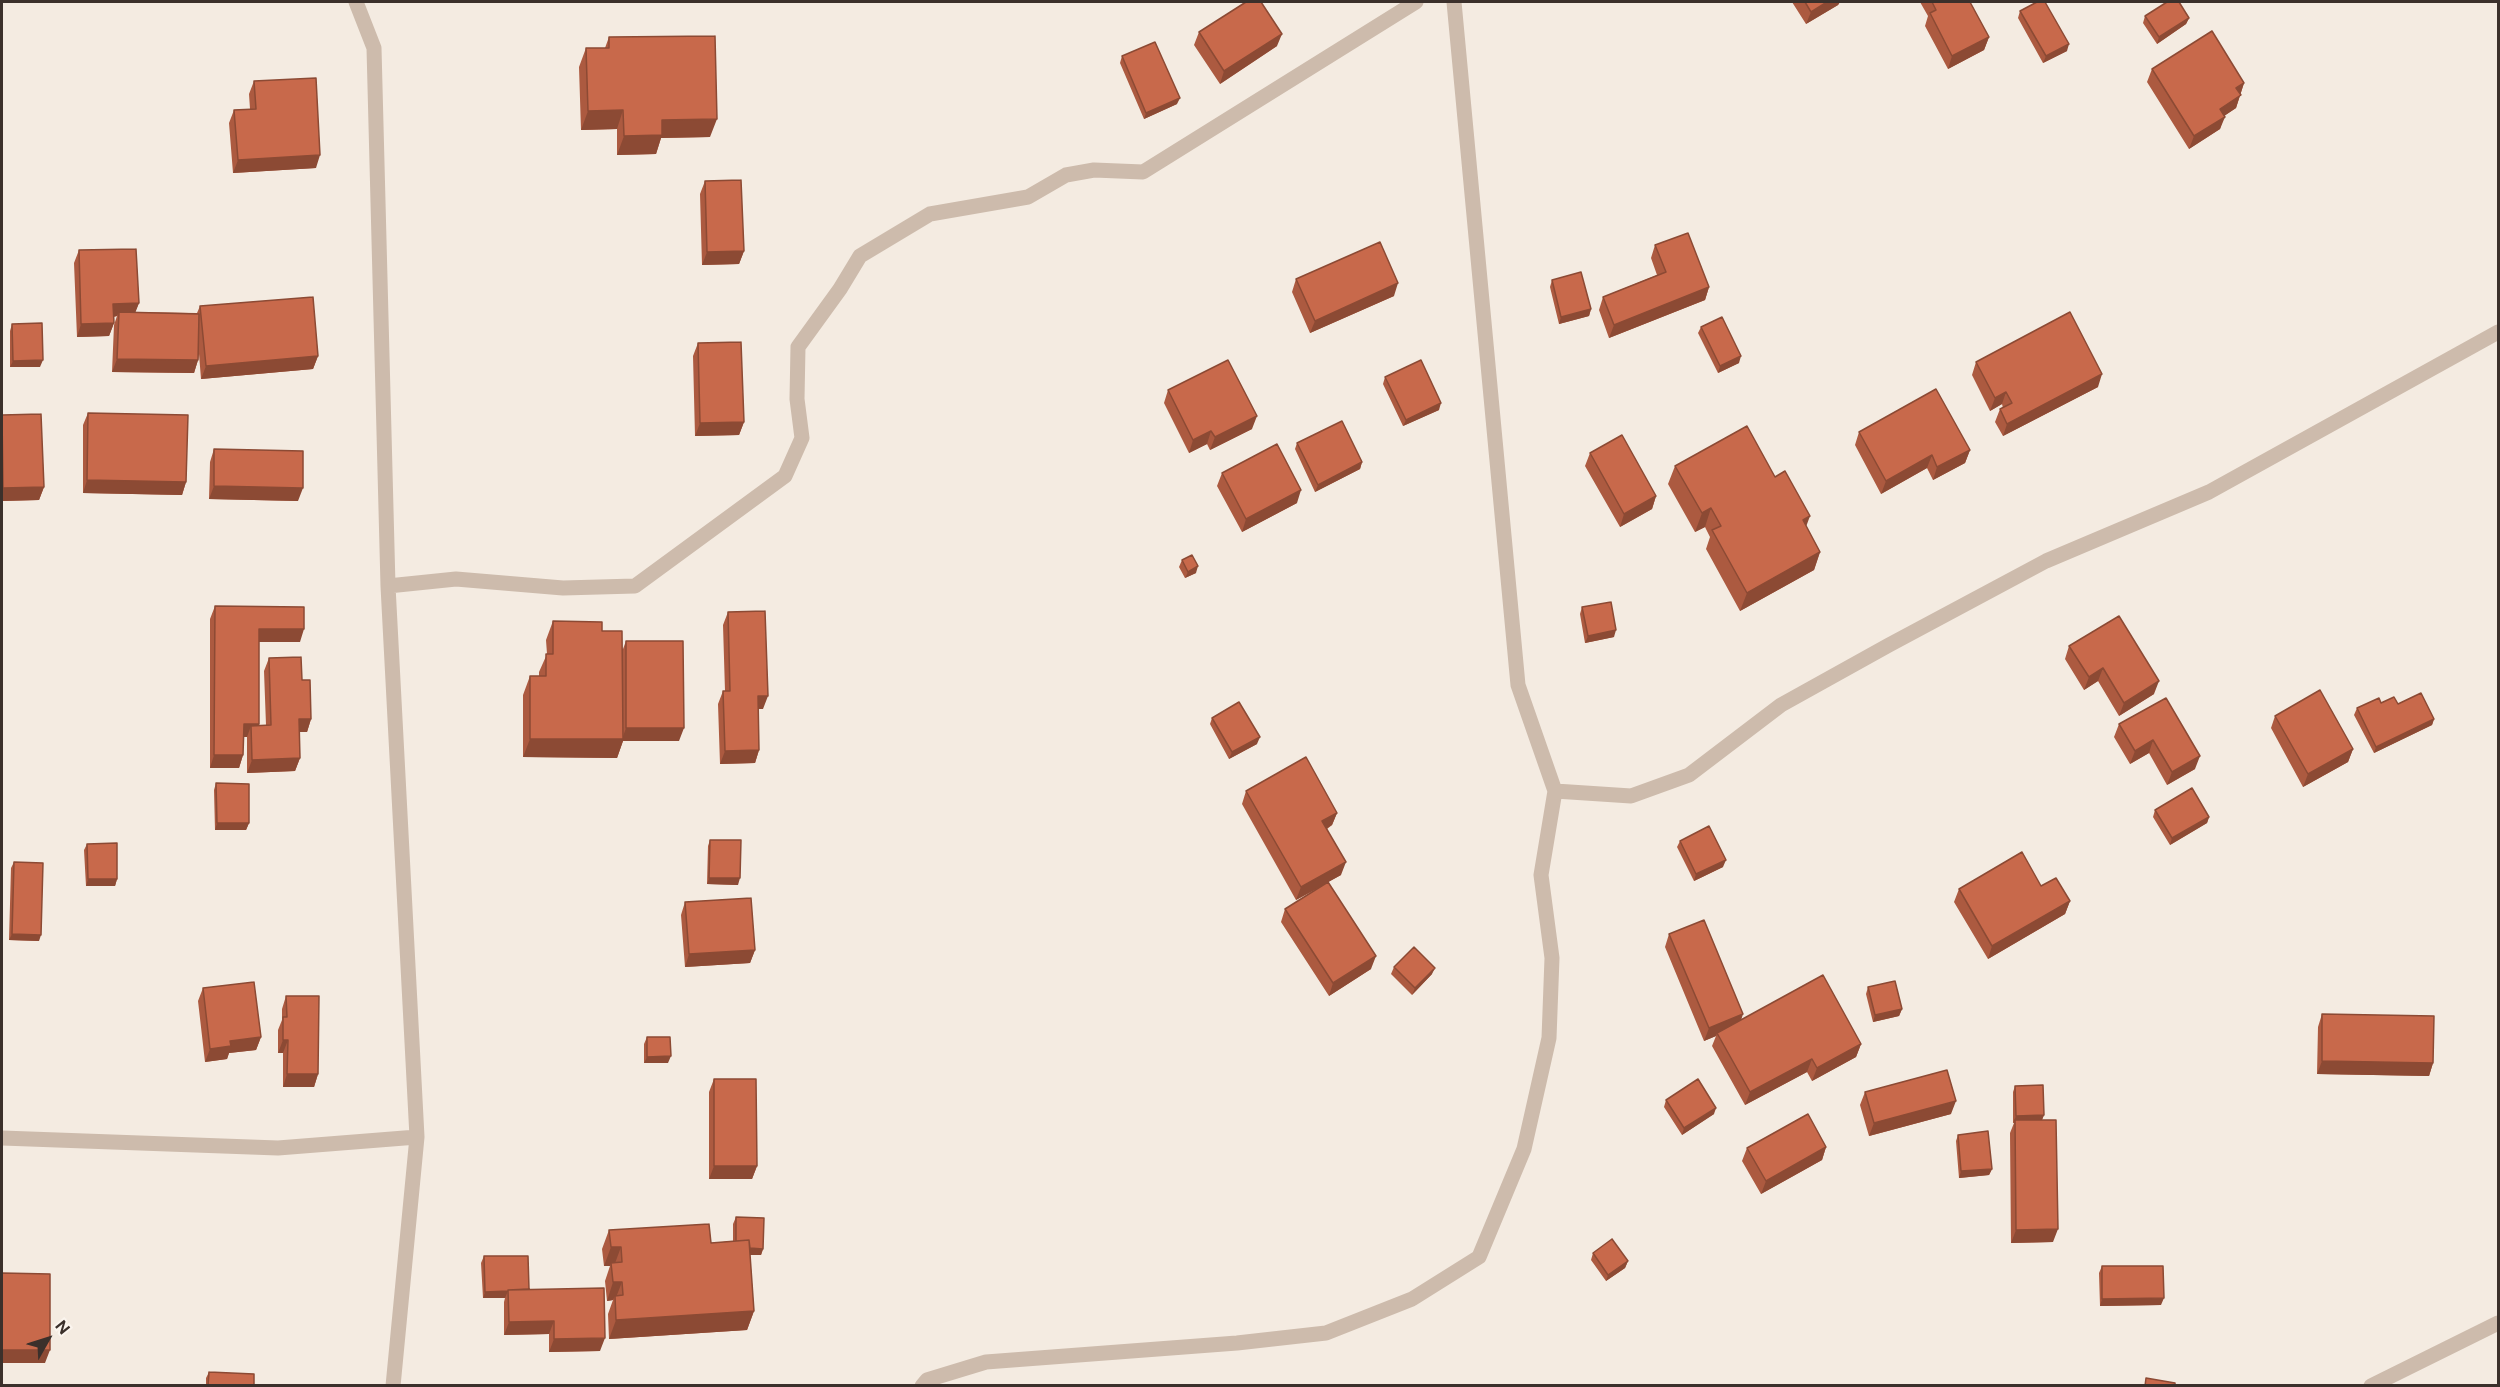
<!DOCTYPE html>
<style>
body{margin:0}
#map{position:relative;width:2500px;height:1387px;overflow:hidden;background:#f4ebe1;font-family:"Public Sans",sans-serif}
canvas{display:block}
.frame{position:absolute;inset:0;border:3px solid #3b302b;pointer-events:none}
.north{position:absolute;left:18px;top:1309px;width:60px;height:60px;-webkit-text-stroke:4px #fbf5ee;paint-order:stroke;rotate:51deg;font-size:16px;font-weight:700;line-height:24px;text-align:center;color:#3b302b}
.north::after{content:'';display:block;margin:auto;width:21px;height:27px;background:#3b302b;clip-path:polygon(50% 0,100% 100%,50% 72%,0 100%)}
</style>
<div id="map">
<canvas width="2500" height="1387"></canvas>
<div class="frame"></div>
<div class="north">N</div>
</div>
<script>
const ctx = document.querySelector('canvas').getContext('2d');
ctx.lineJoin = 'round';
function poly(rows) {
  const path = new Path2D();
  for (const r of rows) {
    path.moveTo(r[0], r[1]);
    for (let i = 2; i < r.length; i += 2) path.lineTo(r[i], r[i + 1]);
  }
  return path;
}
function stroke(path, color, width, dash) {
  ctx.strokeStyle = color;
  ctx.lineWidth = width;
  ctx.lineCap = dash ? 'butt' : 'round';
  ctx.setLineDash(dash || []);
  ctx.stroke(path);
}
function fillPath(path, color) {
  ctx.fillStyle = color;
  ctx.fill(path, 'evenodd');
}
stroke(poly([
 [356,2,374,48,388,586,417,1137,393,1386],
 [388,586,456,579,563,588,635,586,785,476,802,438,797,399,798,347,840,289,860,256,930,214,1028,197,1066,175,1094,170,1143,172,1416,2],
 [1555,791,1631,796,1689,775,1781,705,1889,645,2046,561,2209,492,2498,332],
 [2,1138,278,1148,417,1137],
 [922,1386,927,1380,986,1362,1237,1343,1326,1333,1412,1299,1479,1257,1524,1149,1549,1038,1552,958,1541,875,1555,791,1518,685,1454,2],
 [2371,1386,2498,1323]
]), '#cdbbac', 15);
fillPath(poly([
 [1792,2,1840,2,1838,5,1806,24],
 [1920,2,1970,2,1989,37,1984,50,1948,69,1925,26,1928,16],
 [2020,11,2067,51,2043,63,2018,18],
 [2145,16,2189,18,2186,24,2157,44,2143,23],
 [1199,32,1277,46,1220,84,1194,45],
 [609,37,710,137,661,138,656,154,617,155,617,129,581,130,579,67,586,48,605,48],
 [1122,56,1177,104,1144,119,1120,63],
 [2152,69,2244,83,2236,108,2224,116,2220,129,2189,149,2147,82],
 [254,81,316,168,233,173,229,123,234,110,250,109,249,94],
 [705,181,744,251,739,264,702,265,700,194],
 [1655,245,1709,287,1705,300,1609,338,1599,310,1603,297,1657,275,1651,258],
 [79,250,139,303,135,312,197,313,200,306,318,356,313,369,201,379,199,354,198,360,194,373,112,372,114,325,117,316,114,317,114,323,109,336,77,337,74,263],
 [1296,279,1394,296,1310,333,1292,292],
 [1552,280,1591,309,1589,316,1559,324,1550,287],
 [12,324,40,367,10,367,10,331],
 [1701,327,1739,363,1718,373,1698,333],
 [698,343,744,422,739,435,695,436,693,356],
 [1976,362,2098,387,2003,436,1995,422,2000,409,2003,408,2002,404,1990,411,1972,375],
 [1385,377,1439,410,1403,426,1383,384],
 [1168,390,1252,429,1210,450,1207,444,1189,453,1164,403],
 [88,413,186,482,182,495,83,493,83,425],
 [2,415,44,487,39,500,2,501],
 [1859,432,1970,450,1965,463,1933,480,1927,468,1881,494,1855,445],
 [1297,443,1362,462,1360,469,1315,492,1295,449],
 [214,449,298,501,209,499,210,462],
 [1590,453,1656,496,1652,509,1620,527,1585,466],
 [1675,466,1775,477,1806,527,1820,552,1814,570,1740,611,1706,549,1710,537,1705,527,1695,532,1668,484],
 [1222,473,1297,503,1242,532,1217,486],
 [1182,560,1196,573,1185,578,1179,567],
 [215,606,300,642,259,642,259,726,266,725,264,671,269,658,302,680,311,719,307,732,299,732,300,758,295,771,247,773,247,737,243,737,243,755,239,768,210,768,210,619],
 [1582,607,1614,637,1585,643,1580,614],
 [728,612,763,709,758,709,759,750,755,763,720,764,718,704,723,691,725,691,723,625],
 [553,621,602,631,623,649,626,641,679,741,623,741,617,758,523,757,523,695,530,676,539,676,539,672,547,654,546,640],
 [2069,646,2154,694,2119,716,2098,681,2084,690,2065,659],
 [2166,698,2195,769,2167,785,2149,753,2130,764,2114,737,2119,724],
 [2381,703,2434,719,2432,725,2374,753,2354,715,2357,708],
 [2275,716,2353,749,2348,762,2303,787,2271,728],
 [1212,718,1257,744,1229,759,1210,724],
 [216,783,249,823,246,830,215,830,214,790],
 [1246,791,1337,813,1332,825,1327,829,1341,875,1328,882,1371,969,1329,996,1281,922,1285,909,1326,884,1296,900,1242,804],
 [2155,810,2209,817,2207,823,2170,845,2153,817],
 [710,840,738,885,707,884,708,846],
 [1680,841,1723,867,1694,881,1677,847],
 [87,844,117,879,115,886,86,886,84,850],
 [14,862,39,941,9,940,11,868],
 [2041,886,2070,901,2065,914,1988,959,1954,902,1959,889],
 [685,902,755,950,750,963,685,967,681,915],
 [1669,934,1741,1020,1861,1044,1856,1057,1812,1081,1807,1072,1745,1105,1712,1046,1716,1036,1704,1041,1665,947],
 [1394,967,1432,974,1412,995,1391,974],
 [1868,987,1902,1009,1899,1016,1873,1022,1866,994],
 [203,988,261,1037,256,1050,229,1053,227,1059,205,1062,198,1001],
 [286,996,318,1074,314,1087,283,1087,283,1053,278,1053,278,1030,282,1020,282,1009],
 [2322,1014,2433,1063,2429,1076,2317,1074,2318,1027],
 [647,1037,668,1063,644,1063,644,1044],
 [714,1079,757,1166,752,1179,709,1179,709,1092],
 [2015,1086,2044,1115,2042,1120,2053,1242,2011,1243,2010,1133,2014,1123,2013,1123,2013,1092],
 [1865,1092,1951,1114,1869,1136,1860,1105],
 [1666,1100,1714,1114,1682,1135,1664,1107],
 [1958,1135,1992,1169,1989,1175,1959,1178,1956,1141],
 [1826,1147,1822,1160,1761,1194,1742,1161,1747,1148],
 [736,1217,763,1249,761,1255,750,1255,754,1311,747,1330,609,1339,608,1314,613,1300,607,1301,605,1281,610,1266,604,1266,602,1249,609,1230,711,1243,733,1241,733,1224],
 [1593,1253,1628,1261,1625,1268,1606,1281,1591,1260],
 [484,1256,529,1289,600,1351,549,1352,549,1334,504,1335,504,1302,505,1298,483,1298,481,1263],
 [2102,1266,2161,1305,2100,1306,2099,1273],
 [209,1372,254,1386,206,1386,206,1378]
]), '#ac5a40');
fillPath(poly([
 [1827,2,1840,2,1838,5,1806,24,1811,12],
 [2189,18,2186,24,2157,44,2159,37],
 [1282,34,1277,46,1220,84,1224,71],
 [1989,37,1984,50,1948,69,1952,56],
 [2069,44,2067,51,2043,63,2046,56],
 [2244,83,2236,108,2215,122,2220,109,2236,88],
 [1180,98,1177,104,1144,119,1146,113],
 [623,110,617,129,581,130,588,111],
 [2225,117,2220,129,2189,149,2194,136],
 [717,119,710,137,661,138,656,154,617,155,624,136,662,120],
 [320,155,316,168,233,173,238,160],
 [744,251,739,264,702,265,707,252],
 [1398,283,1394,296,1310,333,1315,321],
 [1709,287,1705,300,1609,338,1614,325],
 [139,303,134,316,119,312,117,316,109,317,113,304],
 [1591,309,1589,316,1559,324,1561,317],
 [114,323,109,336,77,337,81,324],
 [318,356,313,369,201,379,206,366],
 [1741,356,1739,363,1718,373,1720,366],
 [117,359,198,360,194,373,112,372],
 [43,360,40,367,10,367,13,361],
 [2102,374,2098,387,2003,436,2007,424],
 [2006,392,2002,404,1990,411,1995,398],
 [1441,403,1439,410,1403,426,1406,420],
 [1257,416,1252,429,1210,450,1215,437],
 [744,422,739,435,695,436,700,423],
 [1211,431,1207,444,1189,453,1193,440],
 [1970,450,1965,463,1933,480,1937,467],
 [1932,455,1927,468,1881,494,1886,481],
 [1362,462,1360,469,1315,492,1318,485],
 [87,480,186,482,182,495,83,493],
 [214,486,303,488,298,501,209,499],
 [44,487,39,500,2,501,2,493,3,488],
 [1301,490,1297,503,1242,532,1246,519],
 [1656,496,1652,509,1620,527,1624,514],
 [1711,508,1705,527,1695,532,1702,513],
 [1810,516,1803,535,1803,520],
 [1820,552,1814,570,1740,611,1747,593],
 [1198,566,1196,573,1185,578,1188,572],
 [259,629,304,629,300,642,255,642],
 [1616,630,1614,637,1585,643,1588,636],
 [2103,668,2098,681,2084,690,2089,677],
 [2159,681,2154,694,2119,716,2124,703],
 [758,696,768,696,763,709,753,709],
 [299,719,311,719,307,732,294,732],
 [2434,719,2432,725,2374,753,2376,747],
 [244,724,259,724,255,737,251,726,247,737,239,737],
 [626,728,684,728,679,741,623,741,617,758,523,757,530,739,622,739],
 [1260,737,1257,744,1229,759,1232,752],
 [2153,740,2149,753,2130,764,2135,751],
 [2353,749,2348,762,2303,787,2308,774],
 [759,750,755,763,720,764,725,751],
 [214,755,243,755,239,768,210,768],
 [2200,756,2195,769,2167,785,2172,772],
 [300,758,295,771,247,773,252,760],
 [1337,813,1332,825,1318,834,1322,821],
 [2209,817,2207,823,2170,845,2172,838],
 [217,823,249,823,246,830,215,830],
 [1726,860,1723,867,1694,881,1696,874],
 [1346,862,1341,875,1296,900,1301,887],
 [709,878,740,878,738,885,707,884],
 [88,879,117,879,115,886,86,886],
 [2070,901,2065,914,1988,959,1992,946],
 [12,934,41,935,39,941,9,940],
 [755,950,750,963,685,967,689,954],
 [1376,956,1371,969,1329,996,1333,983],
 [1435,968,1432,974,1412,995,1415,988],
 [1902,1009,1899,1016,1873,1022,1875,1015],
 [1743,1014,1739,1027,1717,1033,1716,1036,1704,1041,1709,1028],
 [261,1037,256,1050,229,1053,227,1059,205,1062,210,1049,230,1041],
 [283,1040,288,1040,283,1053,278,1053],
 [1861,1044,1856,1057,1812,1081,1817,1068],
 [671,1056,668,1063,644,1063,647,1057],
 [1812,1059,1807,1072,1745,1105,1750,1092],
 [2322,1061,2433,1063,2429,1076,2317,1074],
 [287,1074,318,1074,314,1087,283,1087],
 [1956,1101,1951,1114,1869,1136,1874,1123],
 [1716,1108,1714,1114,1682,1135,1684,1128],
 [2044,1115,2041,1122,2015,1120,2013,1123,2016,1116],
 [1826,1147,1822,1160,1761,1194,1766,1181],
 [714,1166,757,1166,752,1179,709,1179],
 [1992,1169,1989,1175,1959,1178,1961,1171],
 [2058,1229,2053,1242,2011,1243,2016,1230],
 [611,1247,621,1247,614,1266,611,1263,610,1266,604,1266],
 [736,1248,763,1249,761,1255,733,1255],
 [1628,1261,1625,1268,1606,1281,1608,1275],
 [613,1282,622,1282,615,1300,615,1296,613,1300,607,1301],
 [508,1291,505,1298,483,1298,485,1292],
 [2164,1298,2161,1305,2100,1306,2102,1299],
 [754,1311,747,1330,609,1339,616,1320],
 [554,1321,549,1334,504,1335,509,1322],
 [605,1338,600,1351,549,1352,554,1339],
 [2,1350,50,1350,45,1363,2,1363]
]), '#8c4a34');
const building = poly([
 [1246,2,1261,2,1282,34,1224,71,1199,32,1246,2],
 [1805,2,1827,2,1811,12,1805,2],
 [1932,2,1970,2,1989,37,1952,56,1930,13,1936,10,1932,2],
 [2037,2,2045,2,2069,44,2046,56,2020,11,2037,2],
 [2167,2,2179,2,2189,18,2159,37,2145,16,2167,2],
 [2212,31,2244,83,2236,88,2241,95,2220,109,2225,117,2194,136,2152,69,2212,31],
 [715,36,717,119,662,120,662,135,624,136,623,110,588,111,586,48,609,48,609,37,715,36],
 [1155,42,1180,98,1146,113,1122,56,1155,42],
 [316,78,320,155,238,160,234,110,256,109,254,81,316,78],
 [741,180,744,251,707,252,705,181,741,180],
 [1688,233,1709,287,1614,325,1603,297,1666,272,1655,245,1688,233],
 [1380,242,1398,283,1315,321,1296,279,1380,242],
 [136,249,139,303,113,304,114,323,81,324,79,250,136,249],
 [1581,272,1591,309,1561,317,1552,280,1581,272],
 [313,297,318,356,206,366,200,306,313,297],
 [119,312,199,314,198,360,117,359,119,312],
 [2070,312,2102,374,2007,424,2000,409,2012,403,2006,392,1995,398,1976,362,2070,312],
 [1722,317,1741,356,1720,366,1701,327,1722,317],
 [42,323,43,360,13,361,12,324,42,323],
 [741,342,744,422,700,423,698,343,741,342],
 [1228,360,1257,416,1215,437,1211,431,1193,440,1168,390,1228,360],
 [1421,360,1441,403,1406,420,1385,377,1421,360],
 [1936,389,1970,450,1937,467,1932,455,1886,481,1859,432,1936,389],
 [88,413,188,415,186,482,87,480,88,413],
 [41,414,44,487,3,488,2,415,41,414],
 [1342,421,1362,462,1318,485,1297,443,1342,421],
 [1747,426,1775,477,1785,471,1810,516,1803,520,1820,552,1747,593,1712,530,1721,526,1711,508,1702,513,1675,466,1747,426],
 [1622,435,1656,496,1624,514,1590,453,1622,435],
 [1277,444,1301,490,1246,519,1222,473,1277,444],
 [214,449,303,451,303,488,214,486,214,449],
 [1192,555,1198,566,1188,572,1182,560,1192,555],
 [1611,602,1616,630,1588,636,1582,607,1611,602],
 [215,606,304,607,304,629,259,629,259,724,244,724,243,755,214,755,215,606],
 [765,611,768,696,758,696,759,750,725,751,723,691,730,691,728,612,765,611],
 [2119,616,2159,681,2124,703,2103,668,2089,677,2069,646,2119,616],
 [553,621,602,622,602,631,622,631,623,739,530,739,530,676,546,676,546,654,553,654,553,621],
 [626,641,683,641,684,728,626,728,626,641],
 [301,657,302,680,310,680,311,719,299,719,300,758,252,760,251,726,271,725,269,658,301,657],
 [2320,690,2353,749,2308,774,2275,716,2320,690],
 [2421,693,2434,719,2376,747,2357,708,2379,698,2381,703,2394,697,2398,704,2421,693],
 [2166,698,2200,756,2172,772,2153,740,2135,751,2119,724,2166,698],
 [1239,702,1260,737,1232,752,1212,718,1239,702],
 [1306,757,1337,813,1322,821,1346,862,1301,887,1246,791,1306,757],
 [216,783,249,784,249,823,217,823,216,783],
 [2192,788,2209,817,2172,838,2155,810,2192,788],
 [1709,826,1726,860,1696,874,1680,841,1709,826],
 [710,840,741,840,740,878,709,878,710,840],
 [117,843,117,879,88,879,87,844,117,843],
 [2022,852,2041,886,2056,878,2070,901,1992,946,1959,889,2022,852],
 [14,862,43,863,41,935,12,934,14,862],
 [1328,882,1376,956,1333,983,1285,909,1328,882],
 [751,898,755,950,689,954,685,902,751,898],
 [1704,920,1743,1014,1709,1028,1669,934,1704,920],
 [1414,947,1435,968,1415,988,1394,967,1414,947],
 [1823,975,1861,1044,1817,1068,1812,1059,1750,1092,1717,1033,1823,975],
 [1895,981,1902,1009,1875,1015,1868,987,1895,981],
 [254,982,261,1037,230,1041,231,1046,210,1049,203,988,254,982],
 [286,996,319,996,318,1074,287,1074,288,1040,283,1040,283,1017,287,1017,286,996],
 [2322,1014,2434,1016,2433,1063,2322,1061,2322,1014],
 [647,1037,670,1037,671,1056,647,1057,647,1037],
 [1947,1070,1956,1101,1874,1123,1865,1092,1947,1070],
 [714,1079,756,1079,757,1166,714,1166,714,1079],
 [1698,1079,1716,1108,1684,1128,1666,1100,1698,1079],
 [2043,1085,2044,1115,2016,1116,2015,1086,2043,1085],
 [1808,1114,1826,1147,1766,1181,1747,1148,1808,1114],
 [2015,1120,2056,1120,2058,1229,2016,1230,2015,1120],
 [1988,1131,1992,1169,1961,1171,1958,1135,1988,1131],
 [736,1217,764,1218,763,1249,750,1248,749,1240,736,1241,736,1217],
 [709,1224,711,1243,749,1240,754,1311,616,1320,615,1296,623,1295,622,1282,613,1282,611,1263,622,1262,621,1247,611,1247,609,1230,709,1224],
 [1612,1239,1628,1261,1608,1275,1593,1253,1612,1239],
 [484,1256,528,1256,529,1289,508,1290,508,1291,485,1292,484,1256],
 [2102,1266,2163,1266,2164,1298,2102,1299,2102,1266],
 [2,1273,50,1274,50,1350,2,1350,2,1273],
 [604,1288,605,1338,554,1339,554,1321,509,1322,508,1290,604,1288],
 [209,1372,254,1374,254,1386,208,1386,209,1372],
 [2146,1378,2175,1383,2175,1386,2145,1386,2146,1378]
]);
fillPath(building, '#c8694b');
stroke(building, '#8c4a34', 1.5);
</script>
